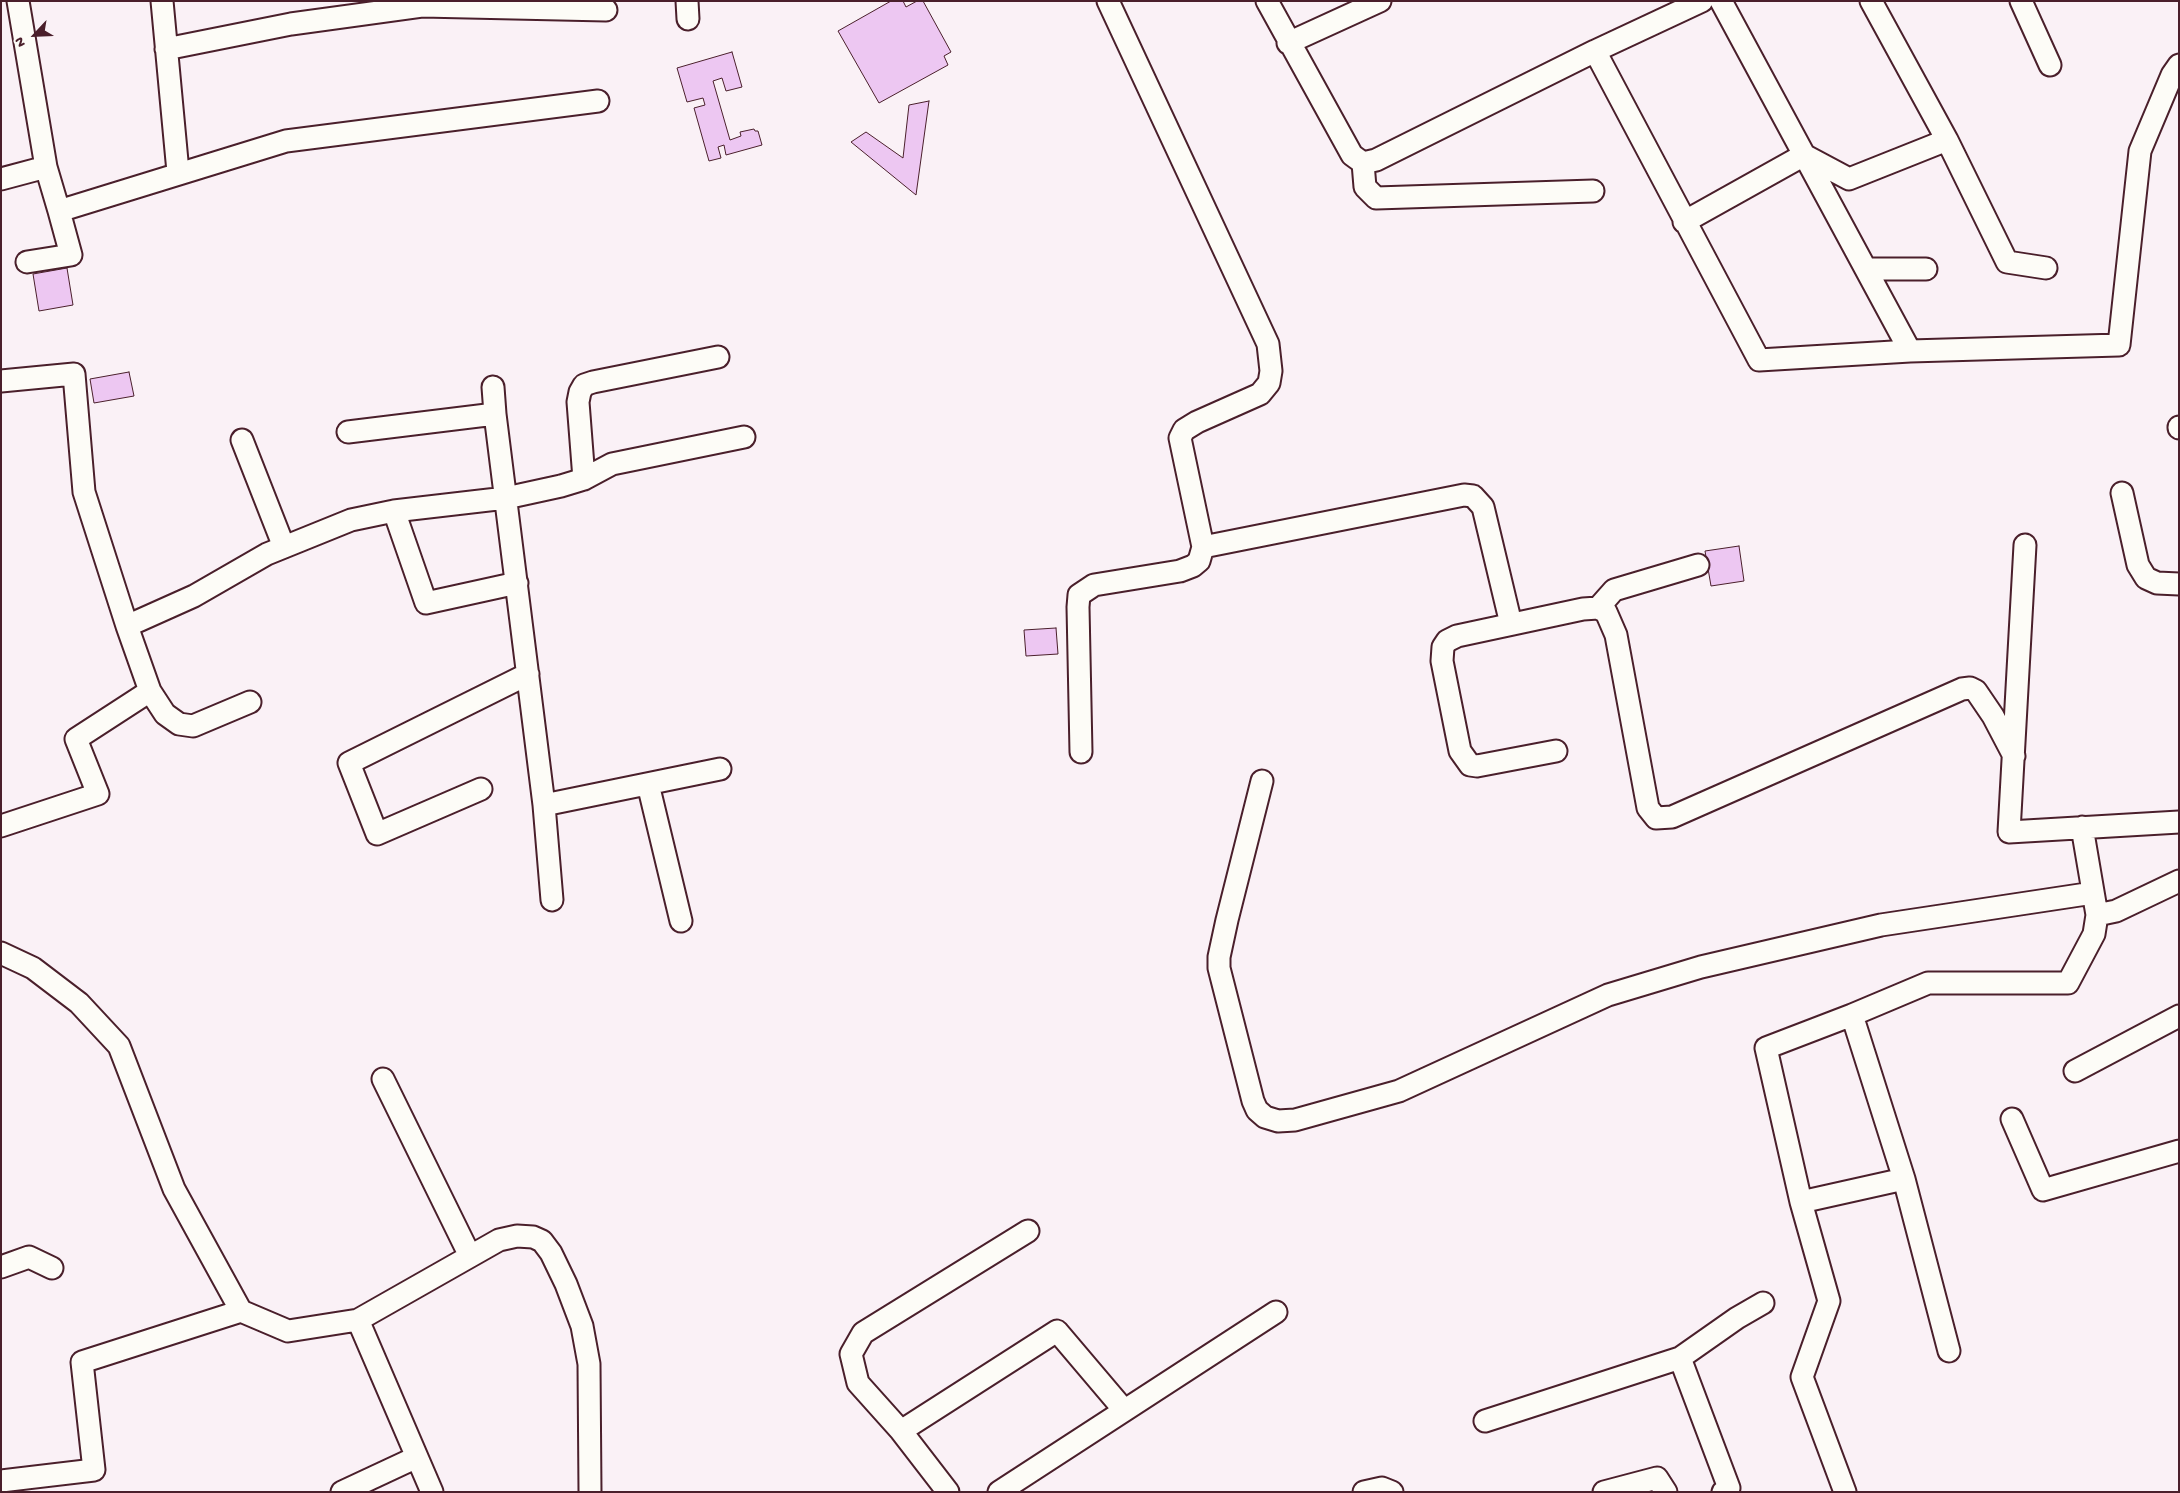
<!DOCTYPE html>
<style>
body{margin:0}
#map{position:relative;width:2180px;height:1493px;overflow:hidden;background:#faf1f6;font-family:"Gochi Hand",sans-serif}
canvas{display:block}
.frame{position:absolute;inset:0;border:2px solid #4a1f2b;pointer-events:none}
.north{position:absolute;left:10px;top:10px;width:50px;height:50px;-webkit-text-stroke:4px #fdfcf7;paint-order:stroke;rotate:245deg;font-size:14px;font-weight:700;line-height:20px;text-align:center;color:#4a1f2b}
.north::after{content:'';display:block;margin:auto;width:18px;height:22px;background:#4a1f2b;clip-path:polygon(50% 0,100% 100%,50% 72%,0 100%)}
</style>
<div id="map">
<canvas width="2180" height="1493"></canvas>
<div class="frame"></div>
<div class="north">N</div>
</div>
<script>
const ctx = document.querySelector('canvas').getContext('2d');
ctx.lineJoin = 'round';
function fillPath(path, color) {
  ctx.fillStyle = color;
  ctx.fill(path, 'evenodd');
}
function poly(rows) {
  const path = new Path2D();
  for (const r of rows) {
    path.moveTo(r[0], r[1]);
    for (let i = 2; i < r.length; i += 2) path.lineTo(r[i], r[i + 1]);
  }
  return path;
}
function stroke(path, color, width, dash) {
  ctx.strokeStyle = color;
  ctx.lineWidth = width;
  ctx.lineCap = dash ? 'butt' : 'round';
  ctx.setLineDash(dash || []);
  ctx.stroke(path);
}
const building = poly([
 [891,1,903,1,906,7,917,1,923,1,951,52,944,56,948,65,879,103,838,31,891,1],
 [732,52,742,87,726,91,722,78,713,81,730,140,741,136,740,132,754,129,755,131,758,131,762,145,726,155,724,145,718,147,721,158,709,161,694,108,705,105,703,98,687,102,677,68,732,52],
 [929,101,916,195,851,142,866,132,903,158,909,105,929,101],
 [67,268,73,305,39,311,33,274,67,268],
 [129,372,134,396,94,403,90,379,129,372],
 [1739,546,1744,581,1711,586,1705,551,1739,546],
 [1056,628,1058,654,1026,656,1024,630,1056,628]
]);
fillPath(building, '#edc7f2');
stroke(building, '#4a1f2b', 1);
const minor = poly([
 [18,1,46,167,59,211,286,141,598,101],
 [162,1,178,172],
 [687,1,688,19],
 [1267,1,1352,155,1363,163,1376,160,1595,51,1759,360,1910,351,1721,1],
 [2021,1,2050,65],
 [1288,43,1380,1],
 [166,49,291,24,422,6,606,10],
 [1595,51,1702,1],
 [1947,140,2007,262,2046,268],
 [1363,163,1365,187,1376,198,1593,191],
 [1,179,46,167],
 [1684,222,1804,155,1849,179,1947,140,1871,1],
 [27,262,71,255,59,211],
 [1866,269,1926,269],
 [1910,351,2119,345,2140,151,2172,75,2179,65],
 [1,381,74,374,84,492,127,626,194,596,267,554,351,520,394,511,506,498,561,486,584,479,612,464,744,437],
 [493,387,495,414],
 [2179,427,2179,428],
 [348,432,495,414,544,805,720,769],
 [242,440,284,547],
 [584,479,578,402,580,392,584,385,593,382,718,357],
 [2122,493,2138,565,2146,578,2157,583,2179,584],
 [394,511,426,603,517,583],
 [2025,545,2009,832,2179,822],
 [1203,547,1464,495,1473,496,1483,507,1511,624],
 [1598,608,1614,590,1698,565],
 [150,691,165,714,179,724,193,726,250,702],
 [1556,751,1477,766,1470,765,1460,751,1442,661,1443,647,1447,641,1457,636,1583,609,1598,608,1606,612,1616,635,1648,808,1656,818,1672,817,1962,689,1970,688,1976,691,1993,716,2014,756],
 [1081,752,1078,607,1079,595,1094,585,1180,571,1193,566,1199,561,1203,547,1180,438,1184,430,1197,422,1260,394,1269,383,1271,371,1268,344,1108,1],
 [1262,781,1227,920,1219,957,1219,968,1253,1101,1257,1110,1265,1117,1278,1121,1295,1120,1399,1091,1608,995,1701,967,1881,925,2093,893],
 [648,784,681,921],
 [481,789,377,834,349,763,528,674],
 [544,805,552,900],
 [1,826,98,794,76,739,150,691,127,626],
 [2097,915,2116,911,2179,881],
 [1,953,33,968,79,1003,119,1046,174,1189,241,1311,288,1331,358,1320,432,1492],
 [2075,1071,2179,1016],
 [383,1079,470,1256],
 [2012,1119,2043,1190,2179,1151],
 [1904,1179,1949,1351],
 [1801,1202,1766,1048,1852,1015],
 [1,1267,29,1257,52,1268],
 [358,1320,499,1240,517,1236,533,1237,542,1241,551,1253,566,1284,582,1326,589,1364,590,1492],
 [1485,1421,1680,1358],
 [901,1431,1057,1331,1124,1410],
 [1,1481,94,1470,82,1362,241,1311],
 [342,1492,417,1457],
 [948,1492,901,1431,858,1383,851,1354,863,1333,1028,1231],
 [999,1492,1276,1312],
 [1364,1492,1382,1488,1392,1492],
 [1604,1492,1657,1478,1666,1492],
 [1723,1492,1729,1488,1680,1358,1737,1318,1763,1303],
 [1845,1492,1802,1377,1829,1301,1801,1202,1904,1179,1852,1015,1928,983,2068,983,2094,934,2097,915,2082,827]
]);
stroke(minor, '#4a1f2b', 25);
stroke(minor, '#fdfcf7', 21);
</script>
